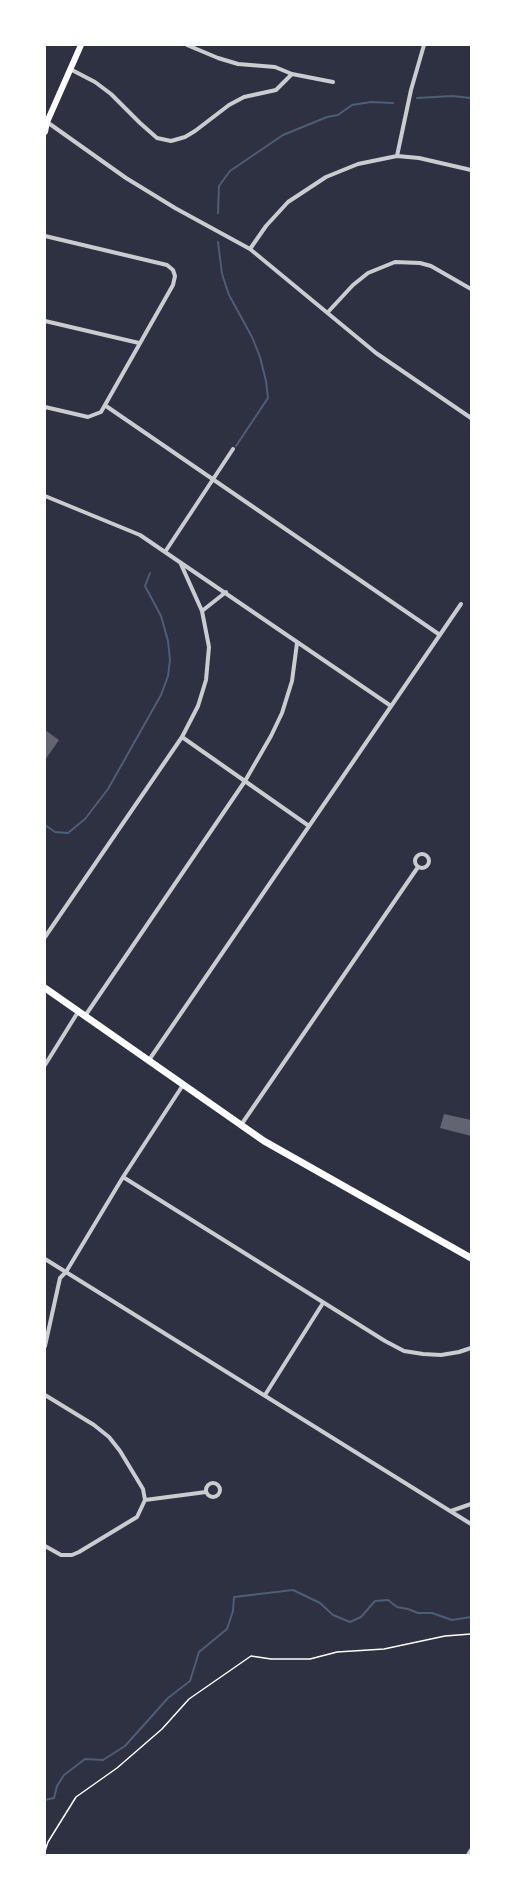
<!DOCTYPE html>
<style>
body{margin:0}
#map{position:relative;width:516px;height:1900px;overflow:hidden;background:#2d3142;font-family:"Exo 2",sans-serif}
canvas{display:block}
.frame{position:absolute;inset:0;border:46px solid #fff;pointer-events:none}
</style>
<div id="map">
<canvas width="516" height="1900"></canvas>
<div class="frame"></div>
</div>
<script>
const ctx = document.querySelector('canvas').getContext('2d');
ctx.lineJoin = 'round';
function poly(rows) {
  const path = new Path2D();
  for (const r of rows) {
    if (r.length === 3) {
      path.moveTo(r[0] + r[2], r[1]);
      path.arc(r[0], r[1], r[2], 0, 2 * Math.PI);
      continue;
    }
    path.moveTo(r[0], r[1]);
    for (let i = 2; i < r.length; i += 2) path.lineTo(r[i], r[i + 1]);
  }
  return path;
}
function stroke(path, color, width, dash) {
  ctx.strokeStyle = color;
  ctx.lineWidth = width;
  ctx.lineCap = dash ? 'butt' : 'round';
  ctx.setLineDash(dash || []);
  ctx.stroke(path);
}
function fillPath(path, color) {
  ctx.fillStyle = color;
  ctx.fill(path, 'evenodd');
}
stroke(poly([
 [417,98,452,96,471,98],
 [218,213,219,186,230,171,283,135,327,117,338,115,352,105,371,102,393,103],
 [218,242,222,274,229,295,252,337,260,357,266,381,268,398,236,446],
 [45,825,55,832,68,833,85,819,108,789,161,695,168,676,170,660,168,641,161,616,145,586,150,573],
 [45,1800,54,1798,57,1786,64,1775,85,1759,103,1760,125,1746,168,1698,190,1681,199,1652,227,1629,233,1611,234,1597,293,1590,320,1603,333,1615,350,1622,361,1617,375,1601,388,1600,397,1607,408,1609,418,1613,432,1613,452,1620,471,1617]
]), '#4f5d75', 2);
fillPath(poly([
 [45,730,59,740,45,760],
 [444,1114,471,1120,471,1136,440,1128]
]), '#626471');
stroke(poly([
 [45,1851,48,1842,76,1797,117,1768,162,1729,189,1699,251,1656,271,1659,310,1659,337,1652,384,1649,445,1636,471,1634]
]), '#fff', 1.5);
stroke(poly([
 [187,45,218,58,238,64,275,67,292,74,333,82],
 [70,69,95,82,111,94,140,123,157,138,171,141,185,137,195,131,229,105,244,97,276,90,292,74],
 [47,122,126,178,175,208,250,249,376,353,471,418],
 [397,156,411,90,424,45],
 [45,236,167,265,173,270,175,276,173,285,101,412,88,417,45,407],
 [250,249,266,226,288,202,326,177,358,164,397,156,419,158,471,170],
 [328,312,353,285,368,273,395,262,420,263,431,266,471,289],
 [45,321,139,343],
 [106,406,440,635],
 [45,496,140,535,391,706],
 [165,552,233,449],
 [202,611,226,592],
 [182,737,309,826],
 [422,861,7],
 [45,937,182,737,198,706,206,680,209,647,202,611,180,562],
 [85,1016,245,781,271,736,282,713,292,681,297,643],
 [149,1060,461,604],
 [45,1065,78,1012],
 [241,1125,418,867],
 [123,1177,385,1341,404,1351,423,1354,441,1355,459,1352,471,1348],
 [45,1259,471,1524],
 [45,1346,60,1278,66,1272,123,1177,183,1085],
 [45,1395,94,1425,109,1437,120,1451,143,1489,145,1500,137,1517,79,1552,72,1555,61,1555,45,1546],
 [265,1395,323,1303],
 [213,1490,7],
 [145,1500,206,1492],
 [451,1511,471,1504],
 [468,1855,471,1850]
]), '#caccd0', 4);
stroke(poly([
 [45,132,47,122,81,45]
]), '#fff', 6);
stroke(poly([
 [45,988,264,1141,471,1258]
]), '#fff', 7);
</script>
